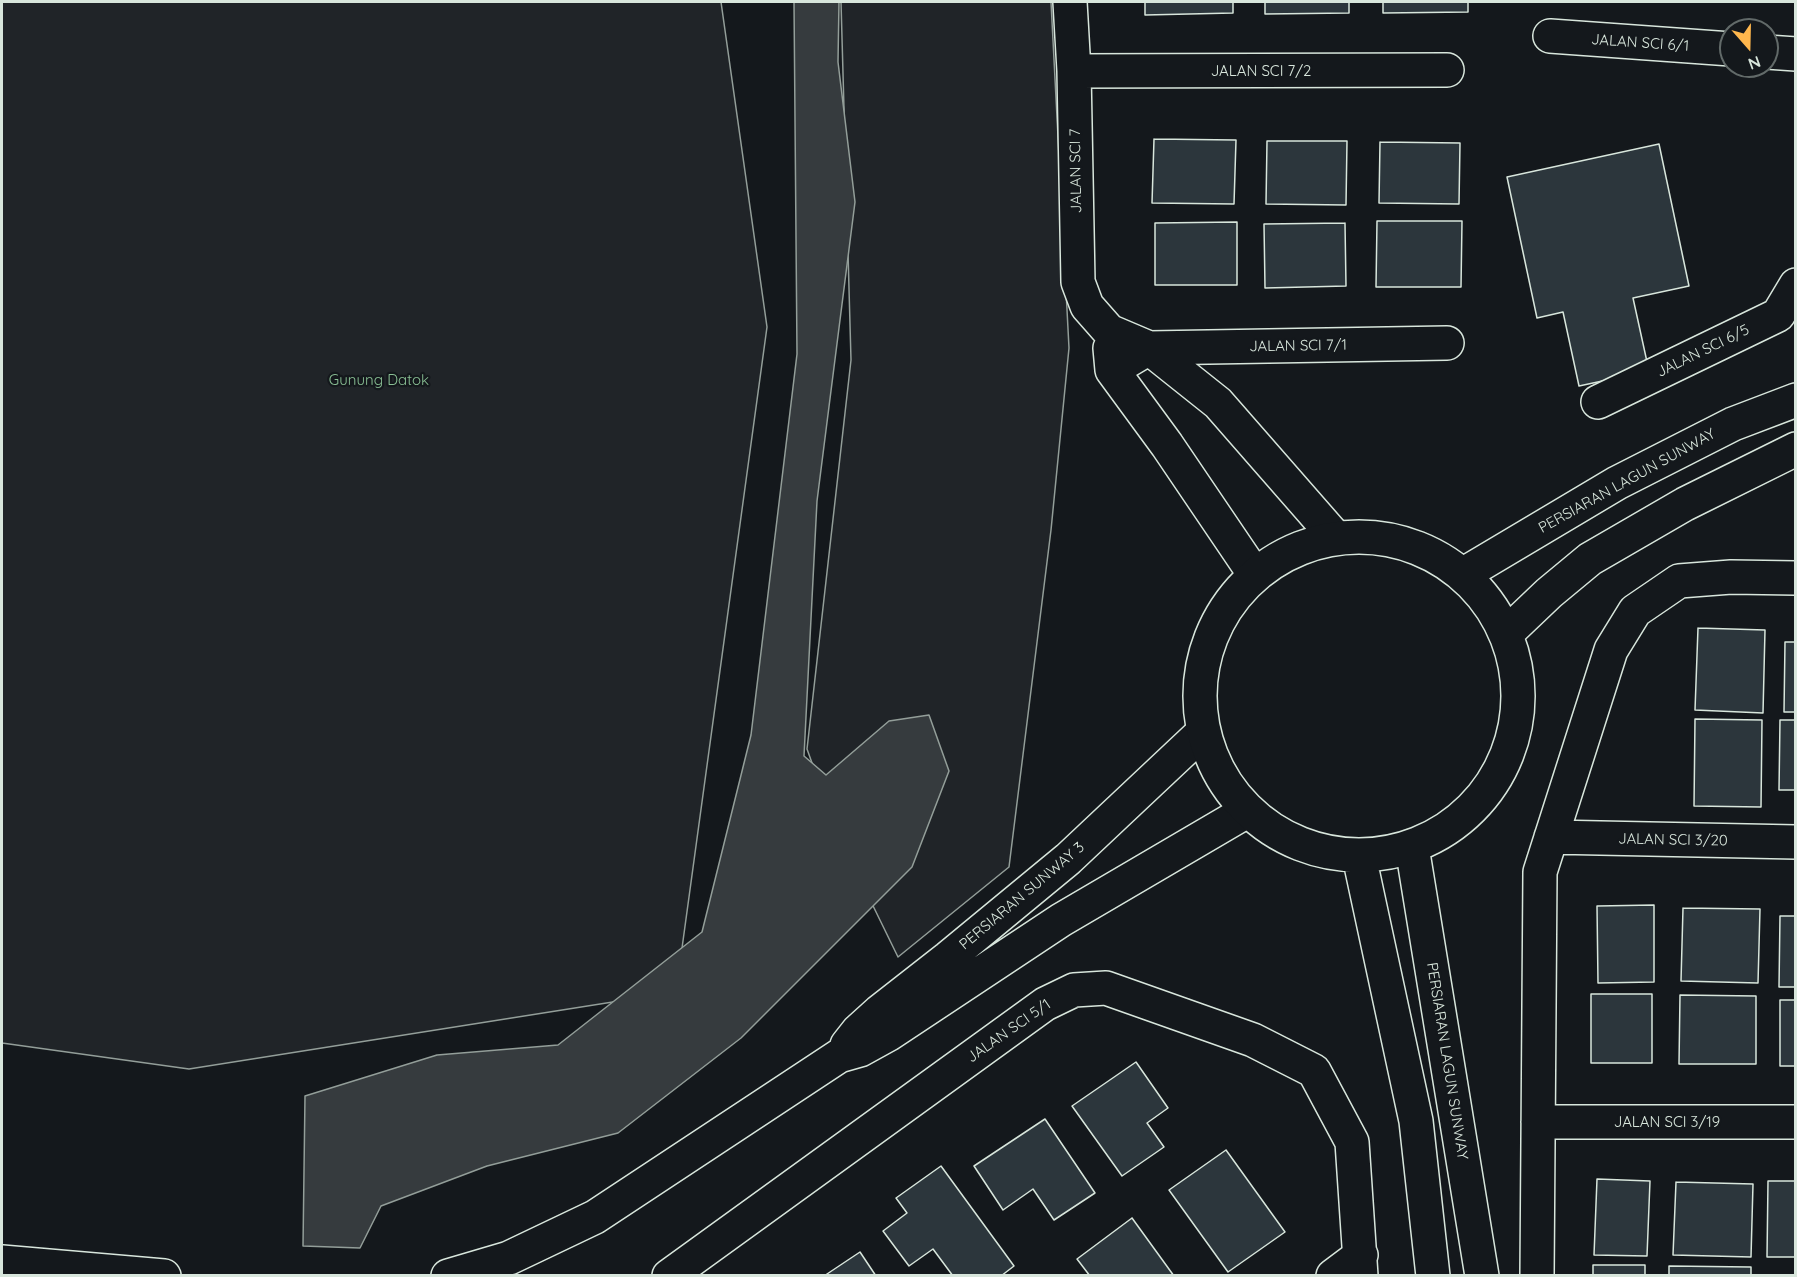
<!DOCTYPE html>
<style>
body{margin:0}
#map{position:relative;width:1797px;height:1277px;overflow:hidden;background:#14181c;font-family:Quicksand,sans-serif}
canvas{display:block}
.frame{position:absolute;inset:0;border:3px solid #d8e6dc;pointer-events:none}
.north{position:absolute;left:1719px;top:18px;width:60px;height:60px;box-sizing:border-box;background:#14181c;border:2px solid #626a69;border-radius:50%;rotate:160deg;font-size:16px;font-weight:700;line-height:24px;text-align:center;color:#d8e6dc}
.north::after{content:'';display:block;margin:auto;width:21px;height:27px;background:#ffb74d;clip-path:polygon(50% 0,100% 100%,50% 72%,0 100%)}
</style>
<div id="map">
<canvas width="1797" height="1277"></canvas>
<div class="frame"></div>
<div class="north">N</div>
</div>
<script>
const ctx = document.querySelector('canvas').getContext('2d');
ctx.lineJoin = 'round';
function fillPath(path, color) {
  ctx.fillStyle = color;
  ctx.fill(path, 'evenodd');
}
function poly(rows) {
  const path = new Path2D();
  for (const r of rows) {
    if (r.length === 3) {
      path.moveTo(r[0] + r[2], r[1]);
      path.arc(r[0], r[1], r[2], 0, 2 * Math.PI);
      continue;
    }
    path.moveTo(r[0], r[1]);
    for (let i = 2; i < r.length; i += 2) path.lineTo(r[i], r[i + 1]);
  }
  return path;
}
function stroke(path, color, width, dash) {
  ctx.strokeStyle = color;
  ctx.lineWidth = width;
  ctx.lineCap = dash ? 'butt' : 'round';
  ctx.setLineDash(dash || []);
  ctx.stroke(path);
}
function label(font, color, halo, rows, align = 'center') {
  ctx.font = font + ' Quicksand,sans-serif';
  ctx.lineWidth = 4.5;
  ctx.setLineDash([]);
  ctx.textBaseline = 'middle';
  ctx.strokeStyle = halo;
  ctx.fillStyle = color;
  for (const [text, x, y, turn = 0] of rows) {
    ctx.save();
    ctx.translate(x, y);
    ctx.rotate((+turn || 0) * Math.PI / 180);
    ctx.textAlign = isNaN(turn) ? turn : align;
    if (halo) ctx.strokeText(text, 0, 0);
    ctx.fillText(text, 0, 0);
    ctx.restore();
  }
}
const green = poly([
 [2,2,721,2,767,327,676,992,189,1069,2,1043,2,2],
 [841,2,1051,2,1069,348,1051,530,1009,867,898,957,836,830,807,749,851,360,841,2]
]);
fillPath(green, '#202428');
stroke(green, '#939e99', 1.5);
const water = poly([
 [794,2,839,2,838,62,855,202,817,501,804,756,826,775,889,721,929,715,949,771,912,867,741,1038,618,1133,487,1166,381,1206,360,1248,303,1246,305,1096,437,1055,558,1045,702,932,751,735,797,354,794,2]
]);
fillPath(water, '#363b3e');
stroke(water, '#939e99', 1.5);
const building = poly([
 [1145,2,1233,2,1233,13,1145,15,1145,2],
 [1265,2,1349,2,1349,13,1265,14,1265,2],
 [1383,2,1468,2,1468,12,1383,13,1383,2],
 [1154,139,1236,140,1234,204,1152,203,1154,139],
 [1267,141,1347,141,1346,205,1266,204,1267,141],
 [1380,142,1460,143,1459,204,1379,203,1380,142],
 [1659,144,1689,286,1633,298,1649,371,1579,386,1563,312,1537,318,1507,177,1659,144],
 [1377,221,1462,221,1461,287,1376,287,1377,221],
 [1237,222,1237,285,1155,285,1155,223,1237,222],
 [1345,223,1346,286,1265,288,1264,224,1345,223],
 [1698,628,1765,630,1763,713,1695,710,1698,628],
 [1785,642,1796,642,1796,712,1784,712,1785,642],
 [1695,719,1762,720,1761,807,1694,806,1695,719],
 [1780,720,1796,720,1796,790,1779,790,1780,720],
 [1654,905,1654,982,1598,983,1597,906,1654,905],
 [1683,908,1760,909,1758,983,1681,981,1683,908],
 [1780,916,1796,916,1796,987,1779,987,1780,916],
 [1591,994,1652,994,1652,1063,1591,1063,1591,994],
 [1680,995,1756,996,1756,1064,1679,1064,1680,995],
 [1780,1000,1796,1000,1796,1066,1780,1066,1780,1000],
 [1136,1062,1168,1108,1147,1123,1164,1147,1122,1176,1072,1106,1136,1062],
 [1045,1119,1095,1193,1054,1220,1033,1189,1003,1210,974,1166,1045,1119],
 [1226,1150,1285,1232,1228,1272,1169,1190,1226,1150],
 [941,1166,1014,1266,1001,1276,953,1276,933,1249,909,1266,883,1231,907,1213,896,1198,941,1166],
 [1597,1179,1650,1181,1647,1256,1594,1255,1597,1179],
 [1768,1181,1796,1181,1796,1257,1767,1257,1768,1181],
 [1676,1182,1753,1184,1751,1257,1673,1255,1676,1182],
 [1132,1218,1174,1276,1090,1276,1077,1259,1132,1218],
 [860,1252,876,1276,824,1276,860,1252],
 [1593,1265,1645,1265,1645,1276,1593,1276,1593,1265],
 [1669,1266,1751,1267,1751,1276,1669,1276,1669,1266]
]);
fillPath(building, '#2c363c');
stroke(building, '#d8e6dc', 1.5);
const minor = poly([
 [1070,2,1074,71,1078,282,1087,306,1109,331,1149,348,1218,403,1336,538],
 [1550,36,1731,49],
 [1767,52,1796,54],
 [1074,71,1447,70],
 [1110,348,1112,370,1167,445,1255,575],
 [1112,370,1149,348,1447,343],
 [1598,402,1778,315,1796,285],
 [1551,837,1796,842],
 [847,1045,858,1031,879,1012,948,958,1068,859,1203,732],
 [1538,1122,1796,1122],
 [2,1262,164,1276],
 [448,1276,509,1258,595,1217,839,1056,860,1050,889,1034,1061,920,1247,811],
 [669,1276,1045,1004,1074,990,1106,988,1253,1040,1314,1071,1352,1142,1361,1276],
 [1333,1276,1361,1255],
 [1537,1276,1540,872,1611,650,1635,611,1679,581,1731,577,1796,578]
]);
const major = poly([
 [1359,696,159],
 [1464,574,1617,483,1733,424,1796,400],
 [1507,633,1549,593,1590,559,1685,504,1796,449],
 [1412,847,1482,1276],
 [1359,856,1416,1121,1433,1276]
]);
stroke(minor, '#d8e6dc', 36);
stroke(major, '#d8e6dc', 36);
stroke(minor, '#14181c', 33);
stroke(major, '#14181c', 33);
label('15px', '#d8e6dc', '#14181c', [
 ["JALAN SCI 6/1",1640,43,4],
 ["JALAN SCI 7/2",1261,71],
 ["JALAN SCI 7",1076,171,-91],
 ["JALAN SCI 7/1",1298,346,-1],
 ["JALAN SCI 6/5",1703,351,-26],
 ["PERSIARAN LAGUN SUNWAY",1627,481,-29],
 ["JALAN SCI 3/20",1673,840,1],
 ["PERSIARAN SUNWAY 3",1022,896,-40],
 ["JALAN SCI 5/1",1009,1031,-35],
 ["PERSIARAN LAGUN SUNWAY",1447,1061,81],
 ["JALAN SCI 3/19",1667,1122]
]);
label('15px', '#8ac095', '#14181c', [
 ["Gunung Datok",379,380]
]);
</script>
